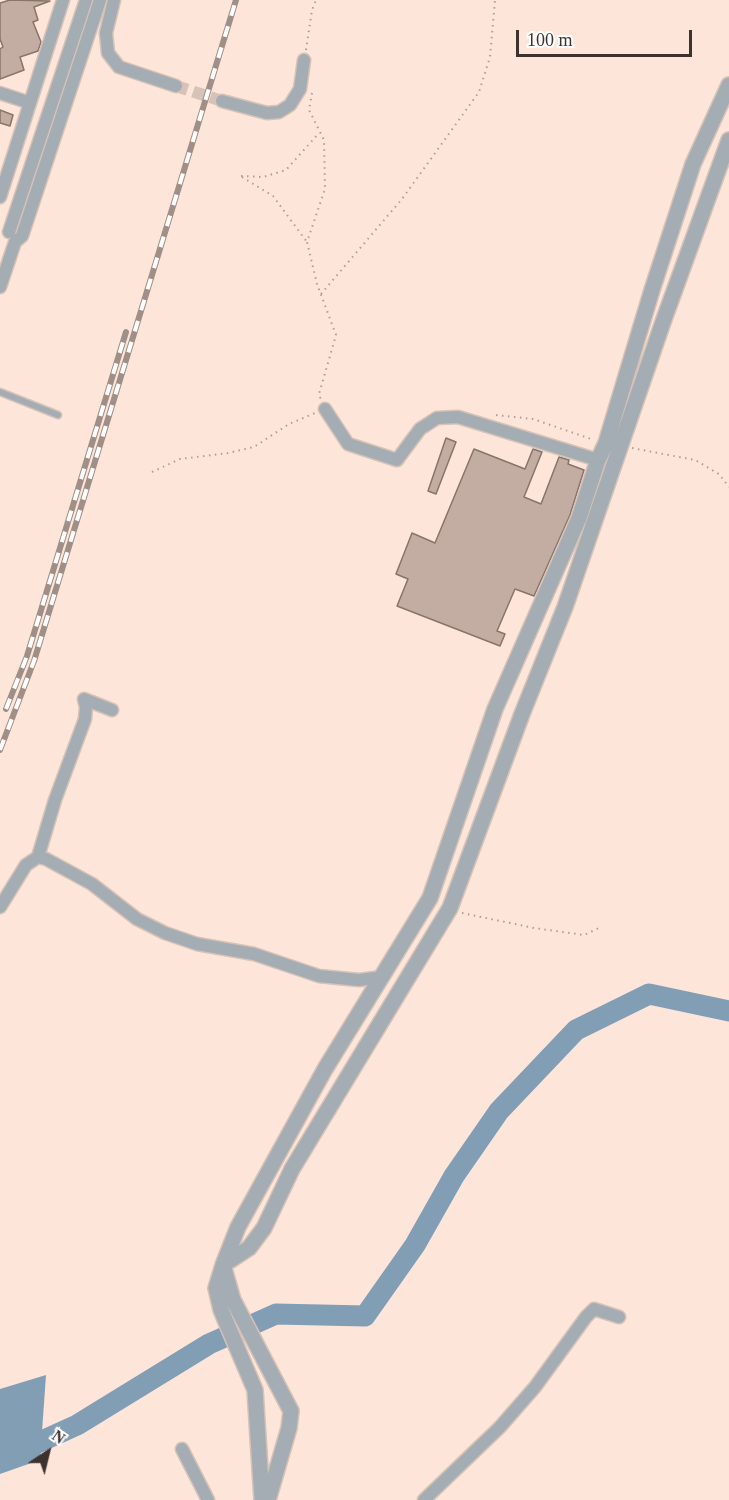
<!DOCTYPE html>
<style>
body{margin:0}
#map{position:relative;width:729px;height:1500px;overflow:hidden;background:#fde6d9;font-family:"Times New Roman",serif}
canvas{display:block}
.north{position:absolute;left:18px;top:1422px;width:60px;height:60px;-webkit-text-stroke:4px #fff;paint-order:stroke;rotate:35deg;font-size:16px;font-weight:700;line-height:24px;text-align:center;color:#3c332f}
.north::after{content:'';display:block;margin:auto;width:21px;height:27px;background:#3c332f;clip-path:polygon(50% 0,100% 100%,50% 72%,0 100%)}
.scale{position:absolute;left:516px;top:30px;width:176px;height:27px;box-sizing:border-box;border:3px solid #3c332f;border-top:0;padding-left:8px;font-size:18px;line-height:21px;white-space:nowrap;color:#3c332f;-webkit-text-stroke:4px #fff;paint-order:stroke}
</style>
<div id="map">
<canvas width="729" height="1500"></canvas>
<div class="north">N</div>
<div class="scale">100 m</div>
</div>
<script>
const ctx = document.querySelector('canvas').getContext('2d');
ctx.lineJoin = 'round';
function fillPath(path, color) {
  ctx.fillStyle = color;
  ctx.fill(path, 'evenodd');
}
function poly(rows) {
  const path = new Path2D();
  for (const r of rows) {
    path.moveTo(r[0], r[1]);
    for (let i = 2; i < r.length; i += 2) path.lineTo(r[i], r[i + 1]);
  }
  return path;
}
function stroke(path, color, width, dash) {
  ctx.strokeStyle = color;
  ctx.lineWidth = width;
  ctx.lineCap = dash ? 'butt' : 'round';
  ctx.setLineDash(dash || []);
  ctx.stroke(path);
}
fillPath(poly([
 [46,1375,40,1460,0,1474,0,1389]
]), '#829eb5');
stroke(poly([
 [0,1460,77,1425,209,1344,276,1314,365,1316,415,1245,454,1176,499,1111,576,1030,649,994,729,1011]
]), '#829eb5', 21);
const building = poly([
 [10,0,50,1,34,7,38,20,33,22,41,42,38,51,20,57,24,70,0,79,0,49,3,47,0,39,0,3,10,0],
 [0,110,13,115,10,126,0,123,0,110],
 [446,438,456,442,436,494,428,491,446,438],
 [474,449,525,469,533,449,542,452,524,497,541,504,559,457,569,460,568,464,584,470,570,515,534,596,515,589,497,631,505,634,500,646,397,606,408,579,396,574,412,533,435,543,474,449]
]);
fillPath(building, '#c3ada2');
stroke(building, '#897469', 1.5);
stroke(poly([
 [176,86,222,101]
]), '#d6c2b7', 12, [12, 6]);
const service = poly([
 [0,392,58,415]
]);
const minor = poly([
 [114,0,106,33,108,53,119,67,176,86],
 [0,93,30,103,0,197],
 [222,101,267,113,279,112,290,105,300,89,304,60],
 [30,103,63,0],
 [9,232,86,0],
 [0,287,15,242,22,236,100,0],
 [325,409,348,444,397,460,420,429,437,418,458,417,598,460],
 [38,857,55,800,85,719,86,707,84,699,112,710],
 [0,907,26,865,38,857,46,859,92,884,137,919,165,933,197,944,254,954,319,976,359,980,383,977],
 [182,1449,208,1500],
 [424,1500,500,1427,535,1387,586,1317,594,1309,619,1317]
]);
const tertiary = poly([
 [223,1265,249,1248,264,1228,292,1169,450,908,522,714,565,607,663,322,729,140],
 [223,1265,233,1300,291,1411,289,1428,268,1500],
 [262,1500,255,1390,221,1310,216,1288,223,1265,238,1227,325,1069,430,898,495,709,579,518,598,460,606,443,652,290,693,164,729,85]
]);
stroke(service, '#d6c2b7', 9);
stroke(minor, '#d6c2b7', 15);
stroke(tertiary, '#d6c2b7', 18);
stroke(poly([
 [306,50,312,10,316,0],
 [312,93,309,110,324,140,325,189,307,242,317,284,336,335,319,394,321,400],
 [241,176,263,177,286,170,319,133],
 [242,177,273,196,307,242],
 [321,294,402,199,479,92,490,57,495,0],
 [496,415,533,419,594,440],
 [632,448,695,460,719,474,729,487],
 [152,472,180,459,228,453,254,447,289,424,315,413],
 [462,913,534,928,584,935,599,928]
]), '#af9e95', 2, [1.5, 4.5]);
stroke(service, '#a5adb4', 6);
stroke(minor, '#a5adb4', 12);
stroke(tertiary, '#a5adb4', 15);
const rail = poly([
 [6,709,27,656,126,332],
 [0,750,34,661,236,0]
]);
stroke(rail, '#a08f87', 6);
stroke(rail, '#fff', 4, [11]);
</script>
